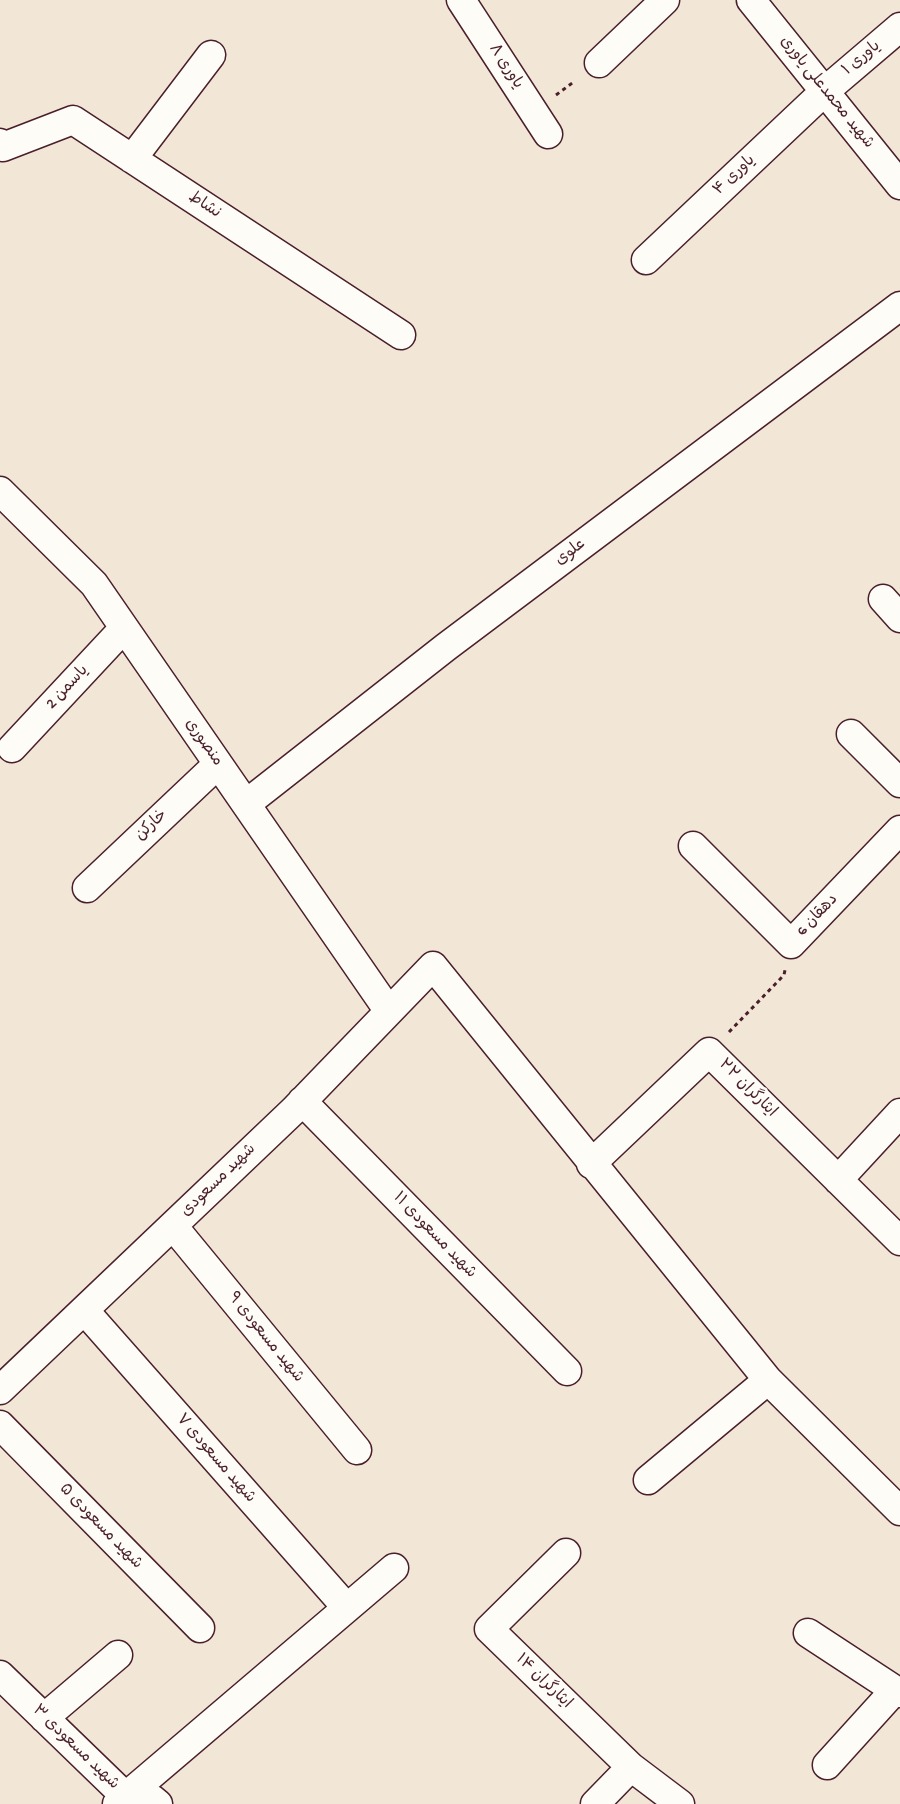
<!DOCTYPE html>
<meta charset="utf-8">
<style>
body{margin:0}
canvas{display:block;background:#f2e7d6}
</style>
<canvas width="900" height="1804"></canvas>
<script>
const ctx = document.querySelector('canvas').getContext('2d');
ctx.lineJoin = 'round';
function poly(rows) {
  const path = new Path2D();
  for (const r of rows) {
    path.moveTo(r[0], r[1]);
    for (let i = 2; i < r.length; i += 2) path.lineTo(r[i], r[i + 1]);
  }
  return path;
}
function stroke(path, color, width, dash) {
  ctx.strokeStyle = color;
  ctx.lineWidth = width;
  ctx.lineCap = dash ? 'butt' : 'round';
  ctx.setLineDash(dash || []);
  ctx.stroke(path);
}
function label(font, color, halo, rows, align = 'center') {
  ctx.font = font + ' "Gochi Hand","Playpen Sans Arabic",sans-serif';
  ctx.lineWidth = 5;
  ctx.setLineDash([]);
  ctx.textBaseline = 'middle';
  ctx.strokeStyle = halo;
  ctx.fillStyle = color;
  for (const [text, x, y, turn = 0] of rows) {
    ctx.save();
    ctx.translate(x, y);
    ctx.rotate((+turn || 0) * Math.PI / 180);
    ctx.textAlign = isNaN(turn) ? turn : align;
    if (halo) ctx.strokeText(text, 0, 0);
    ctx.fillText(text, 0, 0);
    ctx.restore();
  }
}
const street = poly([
 [461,0,548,134],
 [751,0,900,185],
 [599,63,665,0],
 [0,143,3,147,73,120,401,335],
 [132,159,211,55],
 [646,260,825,91,900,27],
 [0,491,94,584,388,1010],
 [883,599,900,618],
 [851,734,900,783],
 [12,748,124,628],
 [246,804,446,647,900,306],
 [693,846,791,944,900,830],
 [87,888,218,764],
 [302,1101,567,1371],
 [591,1164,709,1052,900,1241],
 [838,1180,900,1113],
 [173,1226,357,1450],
 [84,1310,347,1608],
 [0,1390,293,1111,433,966,768,1380,900,1511],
 [0,1425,200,1628],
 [648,1480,768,1380],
 [566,1553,489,1629,631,1767,680,1804],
 [808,1633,895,1690],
 [0,1675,125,1796,152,1799,158,1804],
 [44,1718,118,1655],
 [827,1765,895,1690,900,1693],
 [117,1804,394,1568],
 [595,1804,631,1767]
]);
stroke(street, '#4a1f2b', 31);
stroke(poly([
 [556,95,575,81],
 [729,1032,784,975,785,970]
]), '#4a1f2b', 3, [4, 4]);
stroke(street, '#fdfcf7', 28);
label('16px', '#4a1f2b', '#fdfcf7', [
 ["یاوری ۱",862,59,-40],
 ["یاوری ۸",505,67,57],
 ["شهید محمدعلی یاوری",826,93,51],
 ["یاوری ۴",735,176,-43],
 ["نشاط",204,206,33],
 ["علوی",571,553,-37],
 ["یاسمن 2",68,688,-47],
 ["منصوری",203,743,55],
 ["خارکن",152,826,-43],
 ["دهقان 6",818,916,-46],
 ["ایثارگران ۲۲",747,1089,45],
 ["شهید مسعودی",219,1181,-44],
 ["شهید مسعودی ۱۱",434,1236,46],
 ["شهید مسعودی ۹",265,1338,51],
 ["شهید مسعودی ۷",215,1459,49],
 ["شهید مسعودی ۵",100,1527,46],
 ["ایثارگران ۱۴",543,1682,44],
 ["شهید مسعودی ۳",75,1748,44]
]);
</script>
